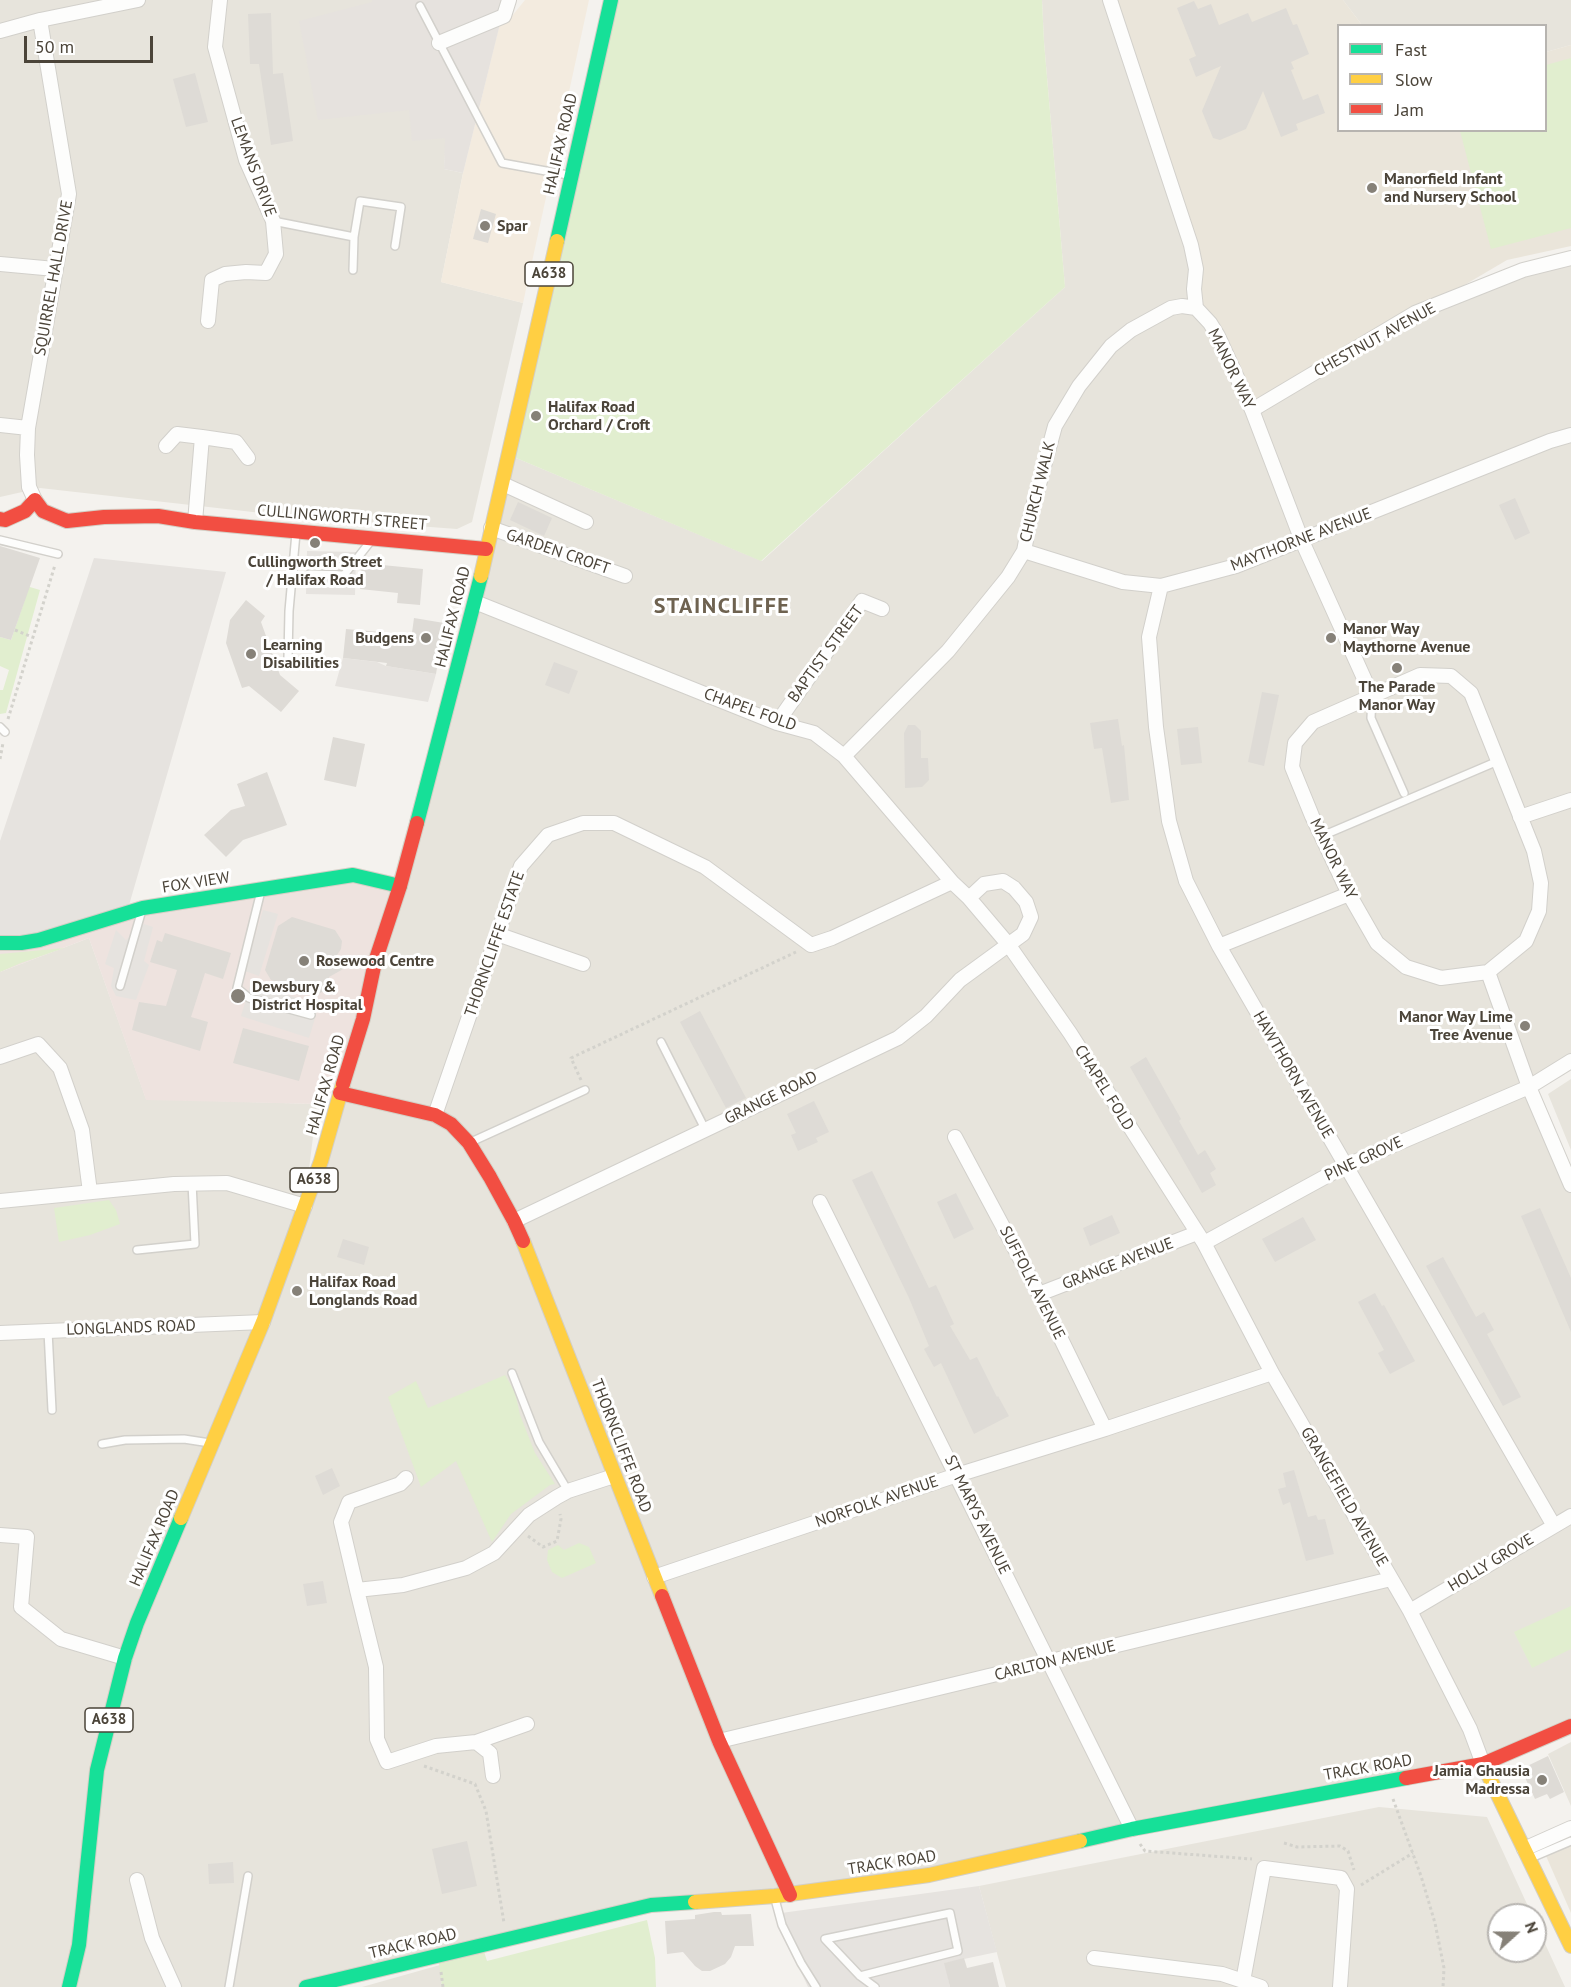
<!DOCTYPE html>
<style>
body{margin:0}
#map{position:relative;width:1571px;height:1987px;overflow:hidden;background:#f4f2ee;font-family:"PT Sans",sans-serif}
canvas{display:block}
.legend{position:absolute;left:1337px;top:24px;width:210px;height:108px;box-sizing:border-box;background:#fff;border:2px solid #b7b4b0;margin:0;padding:8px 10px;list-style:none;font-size:18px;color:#4b4439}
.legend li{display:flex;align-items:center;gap:12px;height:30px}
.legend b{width:30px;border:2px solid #b7b4b0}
.north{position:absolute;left:1487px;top:1903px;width:60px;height:60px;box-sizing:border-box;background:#fff;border:2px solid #b7b4b0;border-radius:50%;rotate:69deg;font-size:16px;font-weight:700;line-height:24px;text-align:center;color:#4b4439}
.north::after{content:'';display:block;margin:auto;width:21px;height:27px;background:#868178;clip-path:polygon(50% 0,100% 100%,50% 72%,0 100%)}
.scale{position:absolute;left:24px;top:36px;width:129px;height:27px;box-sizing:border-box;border:3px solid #4b4439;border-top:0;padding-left:8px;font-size:18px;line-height:21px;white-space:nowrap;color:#4b4439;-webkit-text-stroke:4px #fff;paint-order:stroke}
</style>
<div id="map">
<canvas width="1571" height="1987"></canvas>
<ul class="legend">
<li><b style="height:8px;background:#16e098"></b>Fast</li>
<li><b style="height:8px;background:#ffcf43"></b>Slow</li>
<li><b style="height:8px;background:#f24e42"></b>Jam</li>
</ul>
<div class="north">N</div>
<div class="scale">50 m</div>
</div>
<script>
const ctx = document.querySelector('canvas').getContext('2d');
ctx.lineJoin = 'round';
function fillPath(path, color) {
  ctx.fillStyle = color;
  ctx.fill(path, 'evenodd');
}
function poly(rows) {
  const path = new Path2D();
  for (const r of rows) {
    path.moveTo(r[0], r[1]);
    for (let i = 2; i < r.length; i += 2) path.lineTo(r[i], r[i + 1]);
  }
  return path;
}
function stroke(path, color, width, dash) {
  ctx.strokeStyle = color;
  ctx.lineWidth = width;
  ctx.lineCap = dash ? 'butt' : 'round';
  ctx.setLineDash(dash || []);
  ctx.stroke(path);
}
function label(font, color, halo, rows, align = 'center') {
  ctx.font = font + ' "PT Sans",sans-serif';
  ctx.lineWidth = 6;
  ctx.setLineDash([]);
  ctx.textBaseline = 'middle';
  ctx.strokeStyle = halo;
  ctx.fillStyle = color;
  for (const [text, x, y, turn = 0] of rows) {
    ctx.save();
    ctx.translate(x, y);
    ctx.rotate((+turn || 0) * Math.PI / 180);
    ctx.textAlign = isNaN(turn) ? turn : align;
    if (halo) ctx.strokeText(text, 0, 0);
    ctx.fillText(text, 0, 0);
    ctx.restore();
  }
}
fillPath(poly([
 [0,0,372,0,409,110,446,138,444,169,463,173,441,282,523,303,472,522,457,529,297,517,40,488,0,497],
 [1042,0,1110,0,1415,313,1571,258,1571,1061,1529,1087,1571,1185,1571,1726,1483,1764,929,1875,651,1905,306,1987,0,1987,0,972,89,938,146,1099,317,1104,305,1202,509,455,762,561,1065,287,1044,42],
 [1343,0,1571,0,1571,45,1546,52,1546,26,1362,25],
 [1571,1079,1571,1150,1548,1094],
 [1571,1742,1571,1806,1548,1754],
 [1379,1807,1487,1817,1532,1915,1499,1915,1499,1951,1535,1951,1535,1922,1565,1987,1006,1987,979,1886],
 [440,1965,442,1987,362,1987]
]), '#e7e4dc');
fillPath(poly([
 [525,0,589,0,523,303,441,282,463,173,500,23,512,16]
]), '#f3ebdf');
fillPath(poly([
 [372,0,501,0,499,28,463,173,444,169,445,138,412,141,409,110,318,120,299,21,372,2]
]), '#e6e2de');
fillPath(poly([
 [1110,0,1343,0,1362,25,1338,26,1338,130,1546,130,1546,52,1571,45,1571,246,1507,260,1252,410,1196,308,1196,269],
 [1571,1837,1571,1913,1543,1849]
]), '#eae5da');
fillPath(poly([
 [353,875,400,886,363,1019,317,1104,146,1100,89,938,0,972,0,943,127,912]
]), '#eee3df');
fillPath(poly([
 [611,0,1042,0,1044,42,1065,287,761,561,509,455],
 [1571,58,1571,228,1491,249,1460,131,1546,130,1546,65],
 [23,585,40,590,6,713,0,714,0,690,3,690,9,670,0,666,0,637,11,640,24,602],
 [64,948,21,963,0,972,0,954],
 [109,1200,116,1210,120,1224,90,1235,59,1242,54,1208],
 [505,1375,515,1392,520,1415,535,1453,555,1484,550,1485,511,1514,492,1542,456,1461,421,1487,388,1397,416,1381,428,1408],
 [579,1543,589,1547,596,1563,562,1578,552,1572,547,1560,548,1550,558,1545,564,1550],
 [1571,1606,1571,1649,1532,1668,1514,1632],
 [647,1920,655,1958,656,1987,442,1987,438,1955,482,1945,487,1961]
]), '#e1eecf');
fillPath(poly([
 [307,551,356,552,355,595,306,594],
 [94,558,226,572,127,912,0,943,0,841],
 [343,658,377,662,386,666,436,674,428,702,335,686],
 [263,910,278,914,259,976,245,971],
 [144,924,153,927,144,961,149,965,136,1000,116,996,111,986,114,968,105,964,116,930,126,940],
 [251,983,319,1005,309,1038,241,1016],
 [979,1886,997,1952,945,1963,950,1987,808,1987,774,1914]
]), '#e6e3df');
fillPath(poly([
 [1194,1,1198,9,1211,4,1219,25,1248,13,1252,22,1286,8,1293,25,1297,24,1309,54,1291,62,1294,69,1291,70,1303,100,1318,94,1325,113,1296,124,1298,130,1281,137,1263,91,1246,129,1220,140,1213,138,1202,111,1221,66,1196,77,1189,59,1196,56,1177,8],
 [271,13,273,74,283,73,293,141,271,145,259,64,250,64,248,14],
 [195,73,208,122,186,127,173,79],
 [481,209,496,214,488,243,473,239],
 [1515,498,1530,533,1515,540,1499,505],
 [518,502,552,518,544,536,510,520],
 [0,546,40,558,11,640,0,637],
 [362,563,423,569,420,605,397,603,398,593,360,589],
 [246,600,265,616,261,622,280,675,299,691,281,712,249,686,242,688,226,643,230,620],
 [414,618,444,623,436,674,386,666,387,663,343,658,346,629,380,632,379,636,411,640],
 [554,662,578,671,569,694,545,685],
 [1262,692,1279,695,1264,766,1248,762],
 [1118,719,1122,746,1124,745,1129,800,1111,803,1102,748,1094,749,1090,723],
 [908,725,915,725,921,731,921,758,928,758,929,780,922,787,905,788,904,733],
 [1198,727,1202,763,1181,765,1177,729],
 [333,737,365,744,356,787,324,780],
 [267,772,287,825,243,840,226,857,204,835,231,810,245,806,237,784],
 [292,917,335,930,342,941,341,949,337,955,345,968,329,977,328,989,316,995,271,980,265,970,278,926],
 [165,933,231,953,223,979,205,973,191,1017,208,1022,200,1051,132,1030,139,1002,166,1006,177,970,150,962,157,940,162,942],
 [700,1011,746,1098,726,1108,680,1022],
 [243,1028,309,1046,299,1081,233,1063],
 [1146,1057,1181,1119,1179,1121,1198,1155,1205,1150,1216,1169,1210,1173,1216,1185,1202,1193,1130,1067],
 [814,1101,829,1132,816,1138,818,1142,798,1151,791,1135,796,1133,787,1114],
 [872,1171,929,1288,936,1285,954,1324,950,1326,970,1360,977,1357,997,1397,998,1396,1009,1416,974,1434,941,1363,934,1367,924,1349,929,1346,909,1298,852,1180],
 [956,1193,974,1229,954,1239,937,1202],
 [1540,1208,1571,1278,1571,1332,1521,1216],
 [1112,1215,1120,1233,1090,1246,1083,1228],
 [1303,1217,1316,1240,1275,1262,1262,1239],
 [343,1239,369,1247,364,1265,337,1257],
 [1443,1257,1476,1317,1484,1312,1494,1330,1487,1334,1521,1397,1503,1406,1426,1266],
 [1375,1293,1382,1306,1384,1305,1415,1361,1390,1374,1378,1353,1384,1350,1358,1302],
 [332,1468,340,1486,323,1495,315,1476],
 [1294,1470,1308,1517,1316,1515,1318,1520,1325,1519,1334,1554,1306,1561,1290,1502,1283,1505,1278,1489,1286,1487,1283,1473],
 [323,1581,327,1603,307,1606,303,1584],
 [1548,1756,1564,1792,1550,1799,1547,1794,1535,1799,1521,1769],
 [467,1841,477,1886,442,1894,432,1849],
 [233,1862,234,1883,209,1884,208,1864],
 [714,1912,721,1912,722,1915,751,1914,754,1946,735,1946,731,1957,725,1964,710,1971,702,1971,695,1966,683,1952,667,1954,665,1921,695,1919,695,1915],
 [964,1958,967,1968,993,1962,999,1987,950,1987,944,1963]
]), '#dedbd6');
const lane = poly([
 [420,6,502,163,568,175],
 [273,221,354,237,353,270],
 [354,237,360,201,401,207,395,246],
 [0,540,58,554],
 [310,574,344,575,370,542],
 [288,657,289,611,296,533],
 [1372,696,1371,718,1404,793],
 [0,727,5,732],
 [1322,836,1498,761],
 [261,891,237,988,249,998,311,1015],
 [120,986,142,910],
 [661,1042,705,1129],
 [471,1142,585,1090],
 [137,1250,195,1244,192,1183],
 [48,1331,52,1410],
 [512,1373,539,1442,568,1491],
 [102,1444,125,1440,184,1439,210,1443],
 [1531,1858,1571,1841],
 [775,1899,782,1925,801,1963,816,1987],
 [860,1976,958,1951,950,1913,825,1939,860,1976,875,1987],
 [229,1987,248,1876]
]);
const street = poly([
 [1110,0,1191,245,1196,269,1194,289,1196,308,1210,323,1218,336,1252,410,1302,541,1372,696],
 [0,31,40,20,138,0],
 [439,43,504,16,509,0],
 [0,264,55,269],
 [208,321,212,280,225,274,246,272,266,273,276,254,273,221,246,160,215,47,220,0],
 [1252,410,1415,313,1523,270,1571,258],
 [0,425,28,428],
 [202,437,236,442,248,458],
 [166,446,177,434,202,437,195,522],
 [503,484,586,522],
 [35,500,29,487,27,455,28,428,69,194,40,20],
 [491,528,625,576],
 [1024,551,1123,582,1161,586,1236,566,1550,441,1571,435],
 [1161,586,1149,637,1156,727,1169,821,1186,881,1219,946,1554,1526],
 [475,602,777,723,814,733,844,756,952,882,969,898,1008,944,1070,1033,1204,1243,1272,1373,1410,1611,1470,1729,1483,1764],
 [1420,675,1451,676,1471,693,1534,851,1541,883,1539,911,1526,941,1488,972,1441,978,1406,967,1377,943,1349,894,1312,816,1292,767,1295,743,1313,722,1420,675],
 [777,723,862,601,882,609],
 [844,756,948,651,1008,577,1024,551,1031,514,1055,426,1079,386,1111,346,1131,330,1171,308,1182,306,1196,308],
 [1520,817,1571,800],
 [497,934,583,964],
 [1219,946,1349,894],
 [1488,972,1529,1087,1571,1185],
 [0,1057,38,1044,60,1068,82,1130,90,1192],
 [435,1115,521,866,548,835,583,823,614,823,705,867,811,945,832,938,952,882],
 [955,1137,1039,1294,1105,1429],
 [0,1201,174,1184,227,1183,305,1206],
 [820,1202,1132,1829],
 [514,1221,898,1038,926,1016,960,980,1023,934,1031,917,1026,902,1014,888,1003,881,984,884,969,898],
 [1204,1243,1345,1166,1529,1087,1571,1061],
 [1039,1294,1197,1233],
 [0,1333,263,1322],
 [406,1478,400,1484,349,1502,341,1522,357,1590,403,1585,466,1568,494,1553,529,1515,557,1497,568,1491,614,1476],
 [0,1535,27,1537,21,1607,61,1639,125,1658],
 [654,1577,957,1475,1105,1429,1272,1373],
 [357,1590,376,1667,377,1739,387,1762,436,1746,476,1742,490,1753,493,1776],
 [1410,1611,1571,1516],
 [719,1741,1391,1579],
 [476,1742,527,1724],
 [1524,1849,1571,1828],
 [137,1880,152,1938,174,1987],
 [1094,1958,1222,1974,1261,1987],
 [1243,1981,1264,1868,1341,1878,1347,1889,1340,1987]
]);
const fast = poly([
 [557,241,611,0],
 [417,823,481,576],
 [0,943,21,943,39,940,143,908,353,875,400,886],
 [1080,1841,1132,1829,1406,1778],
 [69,1987,79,1945,97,1770,125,1658,137,1623,181,1518],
 [306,1987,651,1905,695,1902]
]);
const slow = poly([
 [481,576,557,241],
 [523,1241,662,1596],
 [181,1518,263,1322,321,1161,343,1084],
 [1483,1764,1571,1946],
 [695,1902,775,1896,929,1875,1080,1841]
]);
const jam = poly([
 [0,519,5,520,25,511,35,500,43,511,67,521,104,517,158,516,195,522,486,549],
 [343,1084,363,1019,375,962,400,886,417,823],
 [340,1093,435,1115,451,1124,469,1143,490,1177,514,1221,523,1241],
 [662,1596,719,1741,790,1895],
 [1406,1778,1483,1764,1571,1726]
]);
stroke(lane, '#d2d0cb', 10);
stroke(street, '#d2d0cb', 16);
stroke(fast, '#d3cfc5', 16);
stroke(slow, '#d3cfc5', 16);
stroke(jam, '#d3cfc5', 16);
stroke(poly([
 [15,630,32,637],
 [8,719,55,565],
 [0,759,3,743],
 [581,1080,571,1058,796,952],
 [528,1536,543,1547,557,1541,561,1519,560,1514],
 [424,1766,475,1784,486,1811,504,1923],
 [1393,1799,1421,1876,1435,1923,1444,1968,1443,1987],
 [1284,1843,1297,1847,1340,1846,1348,1851,1354,1870],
 [1140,1844,1145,1851,1252,1859],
 [1361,1885,1413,1853],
 [441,1972,443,1987]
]), '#d3d2cc', 3, [3, 3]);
stroke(lane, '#fdfdfc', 7);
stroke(street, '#fdfdfc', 14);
stroke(fast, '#16e098', 14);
stroke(slow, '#ffcf43', 14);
stroke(jam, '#f24e42', 14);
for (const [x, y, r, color] of [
 [1372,188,6,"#868178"],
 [485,226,6,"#868178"],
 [536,416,6,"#868178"],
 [315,543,6,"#868178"],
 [426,638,6,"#868178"],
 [1331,638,6,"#868178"],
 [251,654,6,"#868178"],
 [1397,668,6,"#868178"],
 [304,961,6,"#868178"],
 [238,996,8,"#868178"],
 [1525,1026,6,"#868178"],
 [297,1291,6,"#868178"],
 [1542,1780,6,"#868178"]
]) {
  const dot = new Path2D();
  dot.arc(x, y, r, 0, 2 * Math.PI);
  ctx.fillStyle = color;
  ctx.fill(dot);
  stroke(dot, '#fff', 2);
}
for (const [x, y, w] of [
 [549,274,48],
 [314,1180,48],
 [109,1720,48]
]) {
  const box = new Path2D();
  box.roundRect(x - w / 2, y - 12, w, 24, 4.5);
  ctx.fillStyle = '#fff';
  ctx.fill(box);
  stroke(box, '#4b4439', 1.5);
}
label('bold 15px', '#4b4439', null, [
 ["A638",549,274],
 ["A638",314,1180],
 ["A638",109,1720]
]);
label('16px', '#4b4439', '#fff', [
 ["HALIFAX ROAD",561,144,-77],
 ["LEMANS DRIVE",253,167,70],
 ["SQUIRREL HALL DRIVE",54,278,-80],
 ["CHESTNUT AVENUE",1375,340,-29],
 ["MANOR WAY",1231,369,64],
 ["CHURCH WALK",1038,492,-76],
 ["CULLINGWORTH STREET",342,518,5],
 ["MAYTHORNE AVENUE",1301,540,-21],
 ["GARDEN CROFT",558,552,19],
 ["HALIFAX ROAD",453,617,-76],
 ["BAPTIST STREET",826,654,-54],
 ["CHAPEL FOLD",750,710,20],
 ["MANOR WAY",1333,859,64],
 ["FOX VIEW",196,883,-9],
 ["THORNCLIFFE ESTATE",495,944,-71],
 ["HAWTHORN AVENUE",1293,1075,60],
 ["HALIFAX ROAD",326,1085,-74],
 ["CHAPEL FOLD",1104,1088,58],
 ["GRANGE ROAD",771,1098,-26],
 ["PINE GROVE",1364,1159,-25],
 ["GRANGE AVENUE",1118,1264,-21],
 ["SUFFOLK AVENUE",1032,1283,63],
 ["LONGLANDS ROAD",131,1328,-2],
 ["THORNCLIFFE ROAD",621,1446,69],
 ["GRANGEFIELD AVENUE",1344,1497,60],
 ["NORFOLK AVENUE",877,1502,-19],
 ["ST MARYS AVENUE",977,1515,64],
 ["HALIFAX ROAD",155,1538,-67],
 ["HOLLY GROVE",1491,1563,-31],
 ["CARLTON AVENUE",1055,1661,-14],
 ["TRACK ROAD",1368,1768,-10],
 ["TRACK ROAD",892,1863,-9],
 ["TRACK ROAD",413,1944,-13]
]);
label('bold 16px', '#4b4439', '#fff', [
 ["Manorfield Infant",1384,179],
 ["and Nursery School",1384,197],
 ["Spar",497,226],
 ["Halifax Road",548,407],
 ["Orchard / Croft",548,425],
 ["Cullingworth Street",315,562,"center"],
 ["/ Halifax Road",315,580,"center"],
 ["Manor Way",1343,629],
 ["Maythorne Avenue",1343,647],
 ["Budgens",414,638,"right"],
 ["Learning",263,645],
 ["Disabilities",263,663],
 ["The Parade",1397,687,"center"],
 ["Manor Way",1397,705,"center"],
 ["Rosewood Centre",316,961],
 ["Dewsbury &",252,987],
 ["District Hospital",252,1005],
 ["Manor Way Lime",1513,1017,"right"],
 ["Tree Avenue",1513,1035,"right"],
 ["Halifax Road",309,1282],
 ["Longlands Road",309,1300],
 ["Jamia Ghausia",1530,1771,"right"],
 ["Madressa",1530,1789,"right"]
], 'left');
ctx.letterSpacing = '1.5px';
label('bold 22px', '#6e6250', '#fff', [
 ["STAINCLIFFE",722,607]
]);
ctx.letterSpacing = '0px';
</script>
